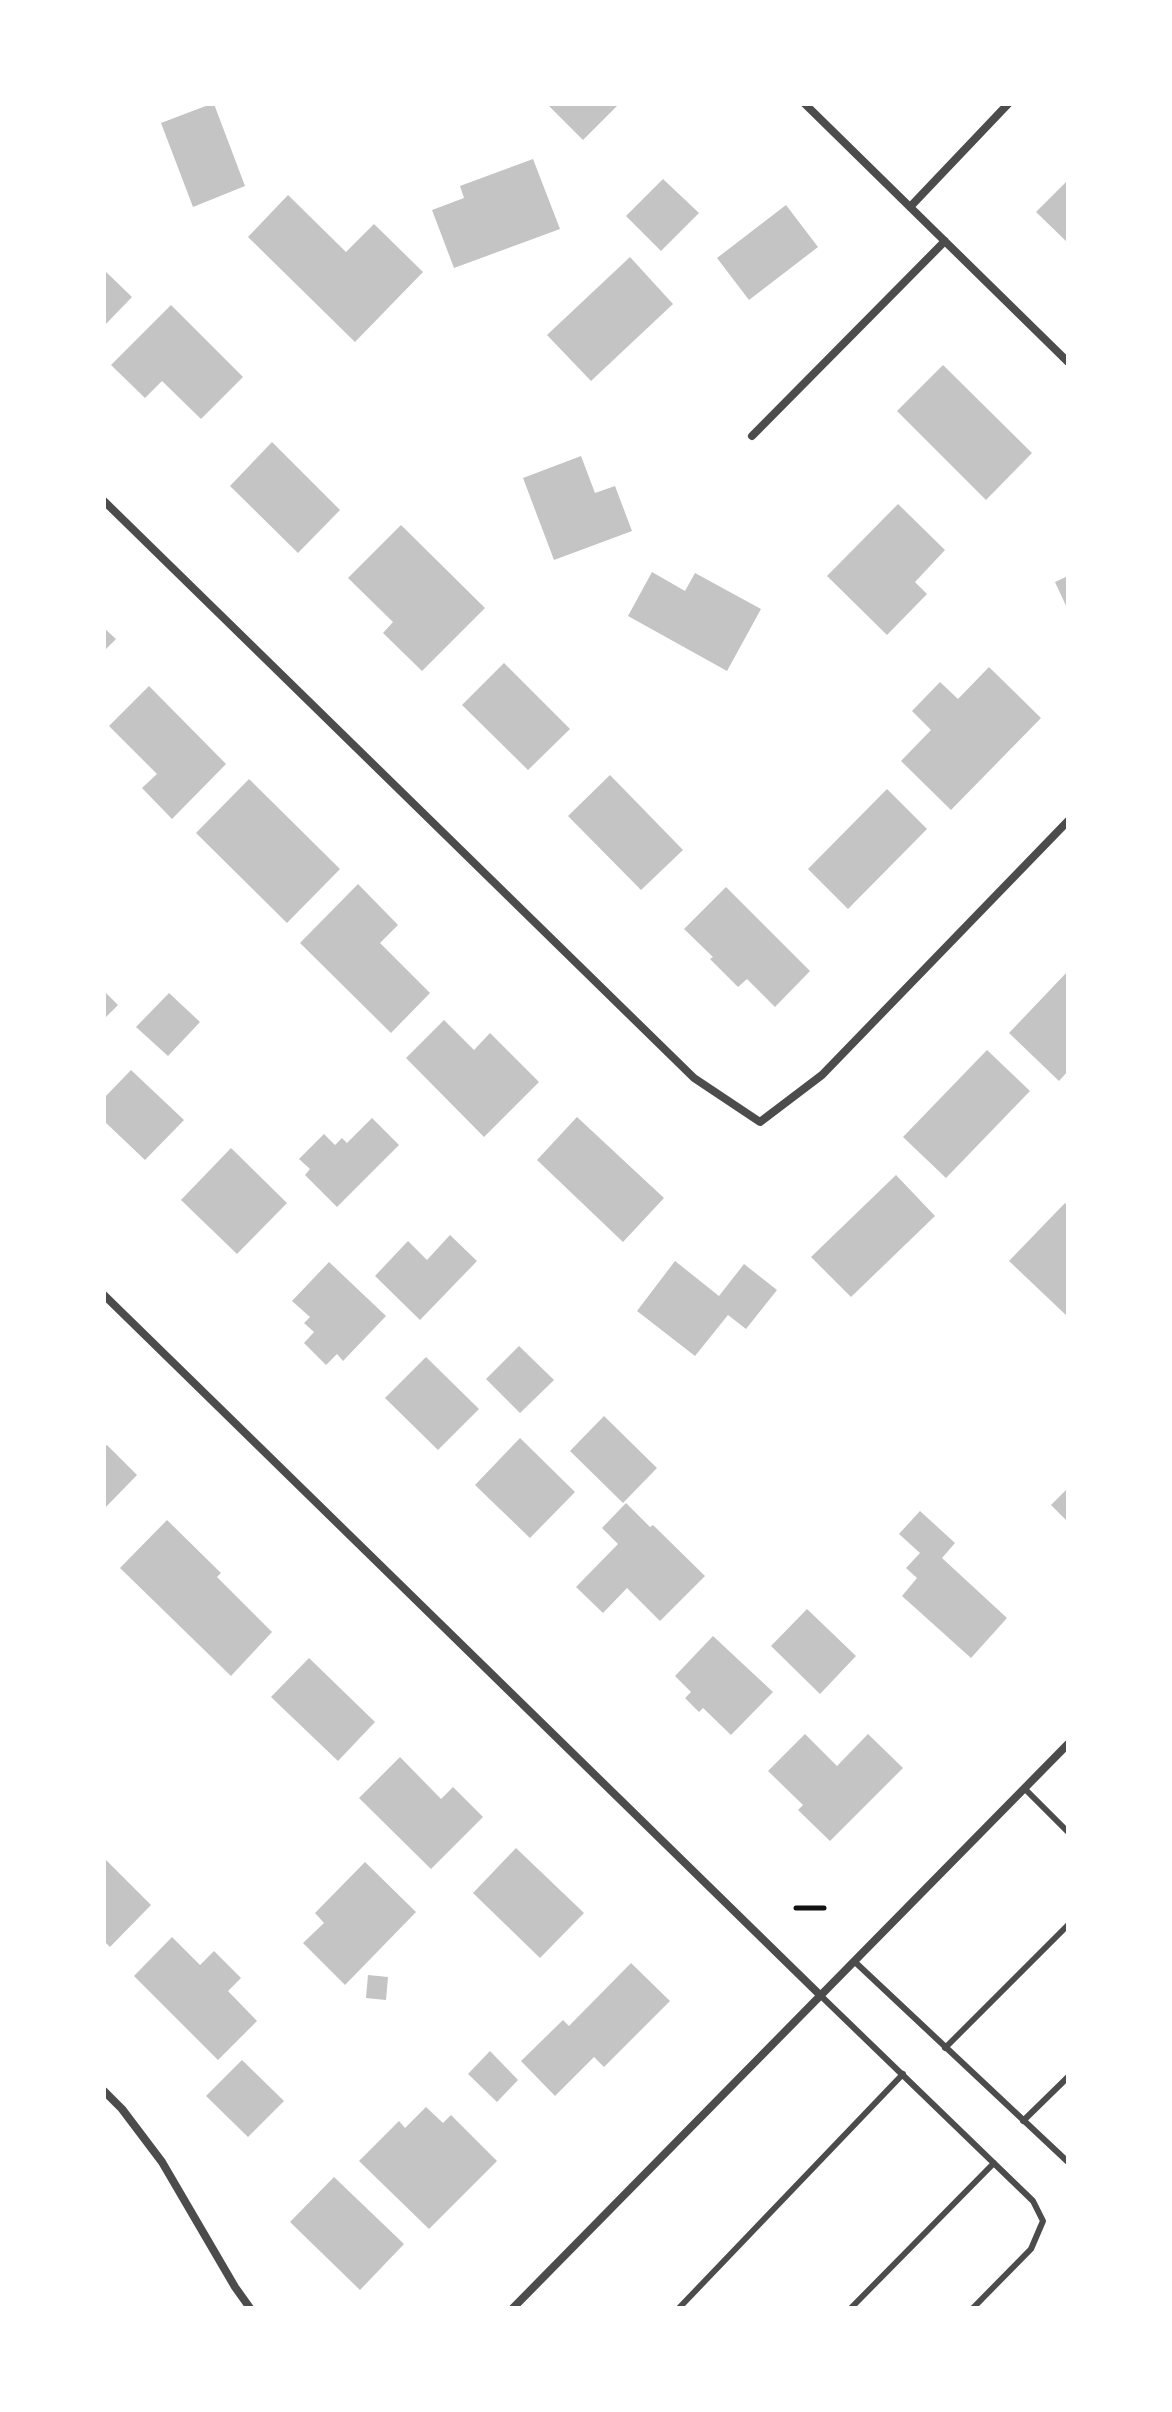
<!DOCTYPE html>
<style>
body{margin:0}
#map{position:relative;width:1172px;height:2412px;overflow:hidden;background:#fff;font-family:Mulish,sans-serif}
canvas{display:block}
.frame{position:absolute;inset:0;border:106px solid #fff;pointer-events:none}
</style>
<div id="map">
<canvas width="1172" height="2412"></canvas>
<div class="frame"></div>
</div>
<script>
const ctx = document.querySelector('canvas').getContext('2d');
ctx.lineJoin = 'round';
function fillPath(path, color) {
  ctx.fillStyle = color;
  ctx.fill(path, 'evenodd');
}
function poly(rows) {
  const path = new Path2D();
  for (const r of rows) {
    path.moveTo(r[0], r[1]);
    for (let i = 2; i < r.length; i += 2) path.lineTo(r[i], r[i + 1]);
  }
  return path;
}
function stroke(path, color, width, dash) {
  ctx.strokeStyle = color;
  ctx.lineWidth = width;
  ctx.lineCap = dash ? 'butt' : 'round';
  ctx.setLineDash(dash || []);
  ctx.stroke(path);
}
fillPath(poly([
 [211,104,214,104,245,186,193,207,161,123],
 [547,104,619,104,583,140],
 [533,159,560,229,454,268,432,210,464,198,460,186],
 [663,179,699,213,661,251,626,216],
 [1068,180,1068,243,1036,212],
 [288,195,346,252,374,224,423,272,355,342,248,237],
 [786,205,818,247,749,300,717,258],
 [630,257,673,304,591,381,547,335],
 [104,270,132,297,104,326],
 [171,305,243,377,201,419,162,381,145,398,111,365],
 [943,365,1032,453,986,500,897,411],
 [272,442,340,510,298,553,230,486],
 [581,456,595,493,615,486,632,531,554,560,523,478],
 [898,504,945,550,915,582,927,594,887,635,827,576],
 [401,525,485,608,422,671,383,633,393,622,348,578],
 [652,572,685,591,695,573,761,609,727,671,628,616],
 [1068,576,1068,610,1055,582],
 [104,628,116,639,104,651],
 [504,663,570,729,528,770,462,705],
 [989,667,1041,718,951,810,901,761,931,730,912,711,940,682,958,699],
 [149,686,226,764,172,819,142,788,157,774,109,726],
 [610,775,683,850,641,890,568,816],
 [249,779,340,869,287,923,196,833],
 [887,789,927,829,848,909,808,869],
 [358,884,398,925,380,943,430,993,391,1033,300,943],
 [726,887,810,971,775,1007,747,979,738,987,710,959,713,957,684,929],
 [1068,971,1068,1071,1059,1081,1009,1033],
 [104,991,118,1005,104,1019],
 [169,993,200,1022,168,1056,136,1027],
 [444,1020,474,1050,490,1033,539,1082,484,1137,406,1058],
 [987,1050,1030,1091,946,1178,903,1137],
 [131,1070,184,1120,145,1160,104,1121,104,1098],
 [577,1117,664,1198,623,1242,537,1160],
 [372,1118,399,1145,337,1207,305,1175,310,1169,299,1159,324,1134,335,1145,342,1138,347,1143],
 [231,1148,287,1203,237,1254,181,1200],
 [896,1175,935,1216,851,1297,811,1257],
 [1065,1203,1068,1206,1068,1317,1009,1261],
 [450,1235,477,1261,420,1320,375,1276,408,1241,427,1260],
 [675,1261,719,1296,744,1264,777,1290,746,1329,728,1315,695,1356,637,1311],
 [329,1262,386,1316,343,1361,337,1354,326,1365,304,1343,314,1332,304,1323,310,1317,292,1301],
 [519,1346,554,1380,520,1413,486,1379],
 [426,1357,479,1409,438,1450,385,1398],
 [604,1416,657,1468,623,1503,570,1451],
 [520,1438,575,1492,530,1538,475,1485],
 [107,1445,137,1475,104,1509,104,1447],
 [1068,1488,1068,1522,1051,1505],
 [626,1503,650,1527,653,1525,705,1576,660,1621,627,1588,603,1613,576,1587,618,1544,602,1528],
 [920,1511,955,1543,942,1558,1007,1618,971,1658,902,1596,917,1578,906,1568,920,1553,899,1534],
 [167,1520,221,1573,217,1577,272,1632,231,1676,120,1568],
 [807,1609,856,1656,820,1694,771,1646],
 [713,1636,773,1692,731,1735,703,1708,699,1712,685,1698,691,1692,675,1676],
 [309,1658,375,1722,338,1761,271,1697],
 [805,1734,837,1766,868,1734,903,1768,830,1841,798,1810,803,1805,768,1771],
 [400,1757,441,1799,453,1787,483,1817,431,1869,359,1798],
 [516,1848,584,1913,540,1958,473,1893],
 [104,1858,151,1905,110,1947,104,1941],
 [365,1862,416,1912,345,1985,303,1943,324,1923,315,1913],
 [172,1937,200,1965,214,1951,241,1978,228,1991,257,2021,218,2060,134,1976],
 [631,1963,670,2001,604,2067,594,2057,555,2096,521,2061,563,2020,569,2026],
 [368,1975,388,1977,386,2000,366,1998],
 [490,2051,518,2080,497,2102,468,2074],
 [242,2060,284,2101,248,2137,206,2096],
 [426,2107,443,2123,451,2115,497,2161,429,2229,359,2161,399,2121,405,2128],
 [334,2177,404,2244,360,2290,290,2222]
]), '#c4c4c4');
stroke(poly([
 [796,1908,824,1908]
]), '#111', 5);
stroke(poly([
 [1025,1789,1068,1832],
 [855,1962,1068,2162],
 [821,1996,1033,2201,1043,2221,1031,2249,973,2308],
 [945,2048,1068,1925],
 [1023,2121,1068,2077],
 [679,2308,903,2074],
 [851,2308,994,2163]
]), '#4c4c4c', 6);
stroke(poly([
 [805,104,1068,362],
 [910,207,1008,104],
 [752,436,945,241],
 [104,501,694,1078,760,1122,822,1075,1068,821],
 [104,1295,821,1996],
 [104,2091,122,2109,162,2162,235,2287,250,2308],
 [513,2308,1068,1744]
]), '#4c4c4c', 8);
</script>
